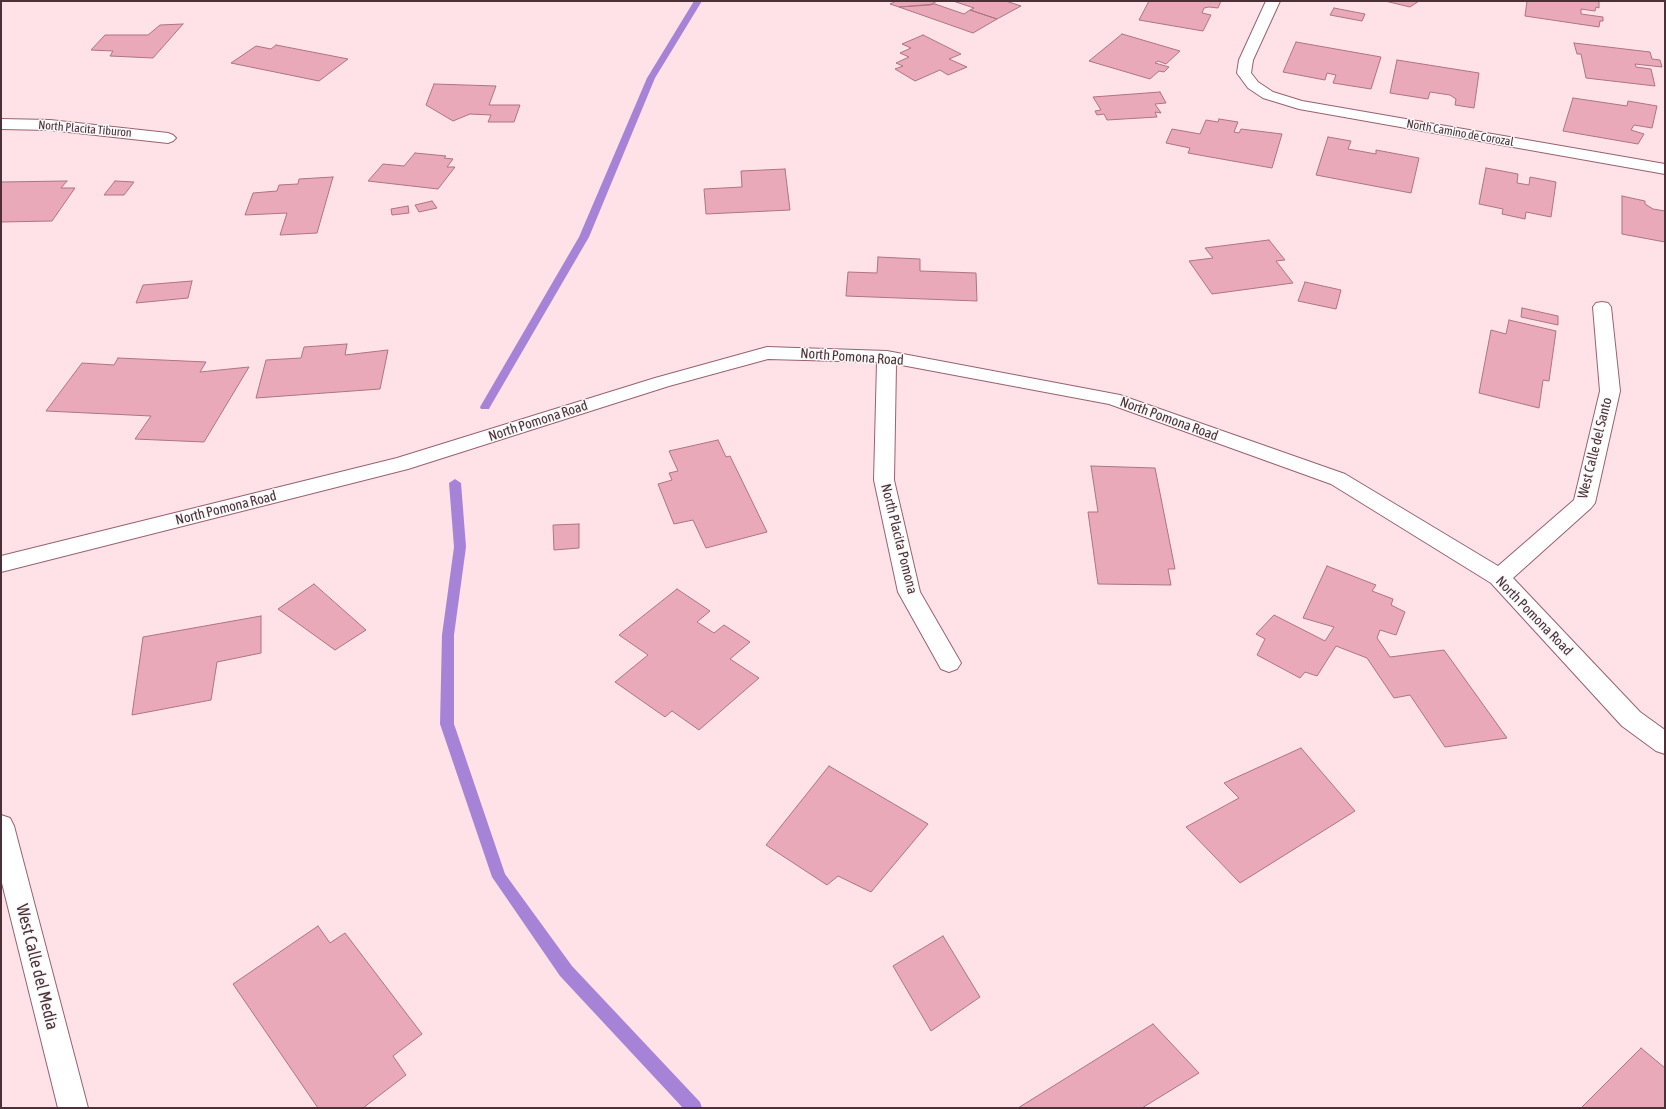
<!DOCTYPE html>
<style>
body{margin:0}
#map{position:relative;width:1666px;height:1109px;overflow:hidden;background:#fee2e8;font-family:"Asap Condensed",sans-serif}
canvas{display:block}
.frame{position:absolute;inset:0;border:2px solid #4b3137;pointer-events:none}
</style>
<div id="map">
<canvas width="1666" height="1109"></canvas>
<div class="frame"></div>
</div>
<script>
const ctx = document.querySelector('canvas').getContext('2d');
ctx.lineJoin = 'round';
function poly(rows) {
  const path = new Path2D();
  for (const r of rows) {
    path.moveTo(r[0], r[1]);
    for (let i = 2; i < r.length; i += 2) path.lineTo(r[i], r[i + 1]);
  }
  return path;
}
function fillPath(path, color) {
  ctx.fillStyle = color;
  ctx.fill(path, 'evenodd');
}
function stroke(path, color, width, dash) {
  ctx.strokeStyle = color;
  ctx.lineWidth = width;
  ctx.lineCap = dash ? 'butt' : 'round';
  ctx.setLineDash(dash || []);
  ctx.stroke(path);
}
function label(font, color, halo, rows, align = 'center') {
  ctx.font = font + ' "Asap Condensed",sans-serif';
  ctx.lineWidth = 3;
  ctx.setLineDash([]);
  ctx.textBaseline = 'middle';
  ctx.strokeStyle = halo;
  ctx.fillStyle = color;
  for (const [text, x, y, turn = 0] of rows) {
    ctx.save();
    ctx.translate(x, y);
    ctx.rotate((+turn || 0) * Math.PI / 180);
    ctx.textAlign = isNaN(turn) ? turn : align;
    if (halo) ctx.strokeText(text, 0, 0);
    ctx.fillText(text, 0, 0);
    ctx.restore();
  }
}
fillPath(poly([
 [694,1,702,1,655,78,589,237,490,407,489,409,481,409,480,407,579,237,647,78,694,1],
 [455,479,461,483,466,547,454,635,454,724,505,874,572,966,700,1102,702,1108,683,1108,560,976,492,877,440,724,442,635,454,547,449,483,455,479]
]), '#a783d8');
const building = poly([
 [896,1,937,1,930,5,899,7,890,4,896,1],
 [953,1,1006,1,1021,6,997,19,970,10,974,8,953,1],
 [1149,1,1221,1,1218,8,1209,7,1204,8,1202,13,1211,15,1203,31,1139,20,1149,1],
 [1385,1,1419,1,1410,7,1385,1],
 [1527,1,1599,1,1599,8,1596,7,1595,11,1581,9,1581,14,1603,17,1603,21,1600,21,1599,27,1525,16,1527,1],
 [935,4,964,14,970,10,997,19,973,33,899,7,935,4],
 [1334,8,1365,14,1362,21,1330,15,1334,8],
 [183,24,153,58,110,56,113,51,91,50,105,35,148,35,160,25,183,24],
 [1122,34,1180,51,1166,64,1158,61,1155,63,1169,67,1164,72,1159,71,1150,79,1089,61,1122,34],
 [923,35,961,54,949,59,967,67,948,75,940,70,915,81,895,69,903,66,896,63,909,57,900,53,911,48,902,44,923,35],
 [1296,42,1381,57,1371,89,1333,83,1336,75,1327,73,1325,80,1283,72,1296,42],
 [1574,43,1650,52,1652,59,1660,60,1662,67,1635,64,1636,67,1651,69,1655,86,1586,78,1581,54,1577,54,1574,43],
 [276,45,348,59,319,81,231,63,256,46,271,49,276,45],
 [1397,60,1479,73,1474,108,1455,105,1456,99,1450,95,1430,92,1428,99,1390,93,1397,60],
 [434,84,496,86,489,105,520,105,514,122,488,122,491,115,470,114,453,121,426,105,434,84],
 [1160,92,1166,103,1155,104,1161,113,1155,112,1157,117,1107,120,1104,114,1097,115,1095,111,1101,110,1093,97,1160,92],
 [1573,98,1627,106,1628,101,1657,106,1652,128,1634,125,1631,130,1644,134,1638,144,1563,131,1573,98],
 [1219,119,1238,122,1234,132,1239,133,1241,129,1282,134,1272,168,1188,153,1190,148,1166,143,1172,129,1200,134,1206,120,1218,122,1219,119],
 [1328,137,1351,141,1348,149,1376,154,1376,150,1419,158,1411,193,1316,175,1328,137],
 [415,153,446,156,444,158,453,159,447,167,455,167,438,189,368,181,383,164,404,166,415,153],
 [1486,168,1518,174,1517,183,1529,185,1530,177,1556,182,1551,217,1526,212,1525,219,1502,214,1503,209,1479,204,1486,168],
 [785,169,790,210,706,214,704,189,742,187,741,171,785,169],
 [333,177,317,233,280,235,287,213,245,215,253,193,277,191,279,185,298,184,299,179,333,177],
 [67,181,61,188,75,188,52,221,1,222,1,182,67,181],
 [115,181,134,182,124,195,104,195,115,181],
 [1622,196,1645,201,1645,204,1653,209,1665,211,1665,242,1622,234,1622,196],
 [432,201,437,208,419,212,415,205,432,201],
 [408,206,409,213,392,215,391,209,408,206],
 [1269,240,1285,260,1276,261,1293,283,1212,294,1189,261,1213,258,1205,248,1269,240],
 [878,257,920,259,920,271,976,273,977,301,846,296,848,272,877,273,878,257],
 [192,281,188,298,136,303,143,285,192,281],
 [1305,282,1341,290,1336,309,1298,301,1305,282],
 [1522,308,1558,316,1558,325,1521,317,1522,308],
 [1509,320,1556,331,1549,381,1543,380,1539,408,1479,393,1491,330,1506,334,1509,320],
 [347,344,345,355,388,350,380,389,256,398,266,360,301,358,304,347,347,344],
 [118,358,206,362,200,372,249,367,204,442,135,439,151,416,46,411,82,363,114,365,118,358],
 [718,440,726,457,730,456,767,532,706,548,693,520,674,524,658,484,672,480,669,473,678,471,669,451,718,440],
 [1091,466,1155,468,1175,569,1168,569,1171,585,1098,584,1088,512,1098,512,1091,466],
 [579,524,579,548,554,550,553,525,579,524],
 [1327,566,1376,585,1372,591,1393,599,1391,605,1405,612,1396,635,1380,630,1377,638,1390,657,1444,650,1507,738,1445,747,1410,695,1394,698,1367,658,1336,646,1317,676,1305,672,1300,678,1257,655,1265,639,1256,634,1274,615,1325,641,1334,627,1303,618,1327,566],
 [314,584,366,630,335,650,278,609,314,584],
 [677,589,710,611,697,622,714,633,724,625,750,642,730,659,759,678,699,730,672,711,665,717,615,682,648,655,619,635,677,589],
 [261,616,261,653,217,662,211,700,132,715,143,637,261,616],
 [1301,748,1355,811,1240,883,1186,827,1239,798,1224,783,1301,748],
 [829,766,928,824,871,892,838,876,827,885,766,845,829,766],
 [318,926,330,943,345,933,422,1034,393,1056,406,1075,363,1108,318,1108,233,984,318,926],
 [943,936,980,997,931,1031,893,966,943,936],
 [1153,1024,1199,1073,1142,1108,1018,1108,1153,1024],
 [1641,1048,1665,1068,1665,1108,1581,1108,1641,1048]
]);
fillPath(building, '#e9a9b9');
stroke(building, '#af7382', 1);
const minor = poly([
 [1266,1,1280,1,1253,60,1251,73,1258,82,1273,92,1302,101,1665,164,1665,174,1299,109,1263,98,1248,88,1237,73,1239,60,1266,1],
 [1,119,50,120,168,133,173,135,176,138,173,141,168,143,50,130,1,129,1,119],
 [1602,302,1608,303,1611,307,1620,391,1595,503,1591,508,1513,578,1640,712,1665,730,1665,754,1656,751,1622,726,1491,583,1331,484,1109,404,896,364,894,480,920,592,961,663,957,669,949,672,941,669,898,592,874,480,877,362,768,359,669,386,408,469,1,572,1,556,397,458,655,378,767,347,887,351,1120,395,1345,474,1498,566,1574,500,1600,391,1593,307,1596,303,1602,302],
 [1,815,10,818,14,826,88,1108,58,1108,1,879,1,815]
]);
stroke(minor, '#9a6170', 2);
fillPath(minor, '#fff');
label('12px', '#4b3137', '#f8f8f8', [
 ["North Placita Tiburon",85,129,5],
 ["North Camino de Corozal",1460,133,10]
]);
label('14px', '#4b3137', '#f8f8f8', [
 ["North Pomona Road",852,357,4],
 ["North Pomona Road",1169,419,20],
 ["North Pomona Road",538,421,-18],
 ["West Calle del Santo",1595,448,-76],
 ["North Pomona Road",226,508,-14],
 ["North Placita Pomona",899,539,76],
 ["North Pomona Road",1534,616,46]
]);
label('17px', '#4b3137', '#f8f8f8', [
 ["West Calle del Media",37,967,76]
]);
</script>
